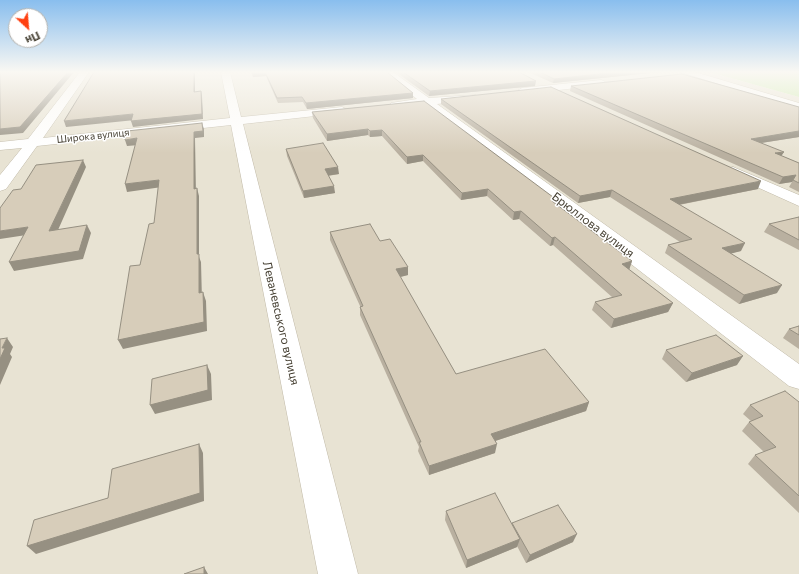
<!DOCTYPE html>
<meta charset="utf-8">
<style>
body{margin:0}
#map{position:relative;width:799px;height:574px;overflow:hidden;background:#f4f0e5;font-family:Commissioner,sans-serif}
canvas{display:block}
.north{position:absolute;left:8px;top:8px;width:40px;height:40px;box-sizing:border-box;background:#fff;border:1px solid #b5b3ae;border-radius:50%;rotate:154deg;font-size:11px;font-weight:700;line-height:16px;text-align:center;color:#474134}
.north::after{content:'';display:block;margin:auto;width:14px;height:18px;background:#ff4011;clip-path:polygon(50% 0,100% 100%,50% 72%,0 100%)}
</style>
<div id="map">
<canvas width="799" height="574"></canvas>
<div class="north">Пн</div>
</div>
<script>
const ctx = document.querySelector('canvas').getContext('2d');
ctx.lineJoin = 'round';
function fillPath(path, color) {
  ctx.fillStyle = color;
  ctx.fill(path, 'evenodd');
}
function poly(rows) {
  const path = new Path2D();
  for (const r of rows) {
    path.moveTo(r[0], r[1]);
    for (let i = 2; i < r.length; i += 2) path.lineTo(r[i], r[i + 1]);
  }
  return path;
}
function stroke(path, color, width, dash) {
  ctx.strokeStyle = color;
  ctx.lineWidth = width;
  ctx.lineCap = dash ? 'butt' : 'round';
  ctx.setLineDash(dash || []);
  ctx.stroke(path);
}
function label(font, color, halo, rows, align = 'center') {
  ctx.font = font + ' Commissioner,sans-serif';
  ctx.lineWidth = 3;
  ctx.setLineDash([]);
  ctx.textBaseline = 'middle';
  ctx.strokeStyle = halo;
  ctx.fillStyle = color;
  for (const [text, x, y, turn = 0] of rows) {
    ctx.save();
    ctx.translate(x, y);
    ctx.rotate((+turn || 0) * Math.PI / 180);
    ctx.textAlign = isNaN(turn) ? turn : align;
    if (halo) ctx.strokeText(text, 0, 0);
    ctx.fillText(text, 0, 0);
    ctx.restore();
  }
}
fillPath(poly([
 [0,72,709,72,799,97,799,574,0,574]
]), '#e8e3d3');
fillPath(poly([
 [709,72,799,72,799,97]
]), '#cbecab');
const minor = poly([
 [80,72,89,72,43,138,230,118,221,72,230,72,241,117,342,107,348,110,342,113,243,124,358,574,318,574,231,125,37,146,6,189,0,191,0,175,22,148,0,150,0,142,28,139,80,72],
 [383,72,393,72,429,98,476,95,477,97,472,100,437,104,799,364,799,389,789,386,425,105,391,107,390,105,391,103,417,99,383,72],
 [680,72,695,72,799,103,799,109,680,72],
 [601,80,604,81,606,83,604,85,522,94,517,91,522,88,601,80],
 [733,167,799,195,799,206,728,174,726,171,728,168,733,167]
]);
stroke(minor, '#c0b9a7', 1);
fillPath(minor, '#fff');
fillPath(poly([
 [251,72,387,72,413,93,413,98,307,109,303,102,278,103,266,76,253,77],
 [396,72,519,72,535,86,429,96],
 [528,72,660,72,553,83],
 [571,86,799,107,799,137,761,143,782,156,799,163,799,192,789,187,792,182,779,184,570,91],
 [441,99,758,189,679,205,741,251,731,253,777,293,739,304,665,253,668,245,680,242,610,197,578,203,441,104],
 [424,101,556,204,632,261,629,270,673,303,668,312,611,328,592,310,595,302,612,297,553,245,550,246,519,219,513,220,487,196,461,200,423,161,407,164,382,136,370,137,368,135,327,141,313,118,312,112],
 [286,149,339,174,328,176,335,193,304,198,287,156],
 [799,217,799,250,764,232,769,224],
 [330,232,380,241,408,267,408,275,400,277,456,374,589,402,586,411,495,441,495,453,429,475,418,451,419,447,360,315,360,306,330,240],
 [799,326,799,349,783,338,789,329],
 [666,350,737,365,686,382,662,359],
 [799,402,799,513,748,464,755,455,764,452,742,431,749,422,751,421,743,414,750,405],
 [446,511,512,524,512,523,573,542,526,563,517,546,517,547,466,568,445,520]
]), '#b9b0a0');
fillPath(poly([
 [68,72,74,72,23,133,0,135,0,129],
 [194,72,195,72,195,97,194,92],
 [252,72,265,72,266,76,253,77],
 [616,72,660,72,553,83,554,79],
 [536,81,535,86,429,96,430,91],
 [201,91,202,96,203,119,133,127,131,121],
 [413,93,413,98,307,109,306,103],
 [133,114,135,120,66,127,64,121],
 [202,123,204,129,204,137,195,138,196,196,194,189,194,132],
 [368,129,368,135,327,141,327,134],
 [382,130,382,136,370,137,370,131],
 [799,131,799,137,748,145,751,139],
 [137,138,139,145,127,146,125,140],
 [784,152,780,158,775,153],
 [423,155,423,161,407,164,407,157],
 [83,160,86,167,54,239,49,231],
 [338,167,339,174,325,176,325,169],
 [796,175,792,182,779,184,783,177],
 [159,180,162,187,127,192,125,184],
 [761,181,758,189,667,207,670,199],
 [334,186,335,193,304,198,303,191],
 [197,188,199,196,199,257,201,262,202,301,199,293,197,254],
 [488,189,487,196,461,200,462,193],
 [612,190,610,197,578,203,580,196],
 [557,200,555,208,552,201],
 [521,211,519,219,513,220,514,212],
 [87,225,91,233,83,259,14,271,9,262],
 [28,227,33,234,0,239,0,231],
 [555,237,553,245,550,246,552,238],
 [745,243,741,251,718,257,722,248],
 [632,261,629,270,622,264],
 [408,267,408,275,396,278,396,269],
 [782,285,777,293,739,304,744,295],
 [203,292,206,301,207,331,123,349,118,340],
 [673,303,668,312,611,328,614,319],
 [7,338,13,347,10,354,12,357,0,385,0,359,2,348],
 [743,356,737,365,686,382,692,373],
 [207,365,211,374,212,400,155,414,150,405],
 [589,402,586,411,489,443,491,434],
 [199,444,203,453,204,501,36,554,27,546],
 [497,444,495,453,429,475,429,466],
 [577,534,573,542,526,563,530,555],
 [520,539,517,547,466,568,467,560],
 [204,567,208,574,204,574]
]), '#969082');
const building = poly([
 [0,72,68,72,20,127,0,129,0,72],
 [94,72,194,72,194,92,201,91,202,114,131,121,133,114,64,121,94,72],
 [265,72,387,72,413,93,306,103,302,97,277,98,265,72],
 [403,72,519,72,536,81,430,91,403,72],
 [540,72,616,72,554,79,540,72],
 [682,74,799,107,799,131,751,139,784,152,775,153,799,163,799,183,793,180,796,175,783,177,571,86,682,74],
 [551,87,761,181,670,199,745,243,722,248,782,285,744,295,668,245,692,239,612,190,580,196,441,99,551,87],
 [424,101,557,200,552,201,632,261,622,264,673,303,614,319,595,302,622,295,555,237,552,238,521,211,514,212,488,189,462,193,423,155,407,157,382,130,370,131,368,129,327,134,312,112,424,101],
 [202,123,203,131,194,132,194,189,197,188,197,254,199,254,199,293,203,292,204,322,118,340,130,266,140,265,149,224,154,223,159,180,125,184,137,138,125,140,127,131,202,123],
 [323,143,338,167,325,169,334,186,303,191,286,149,323,143],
 [83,160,49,231,87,225,79,251,9,262,28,227,0,231,0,208,13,190,21,189,36,165,83,160],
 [799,217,799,240,769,224,799,217],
 [370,224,380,241,390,239,408,267,396,269,456,374,545,349,589,402,491,434,497,444,429,466,419,442,421,442,360,307,363,306,330,232,370,224],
 [799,326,799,335,789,329,799,326],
 [716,335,743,356,692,373,666,350,716,335],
 [7,338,2,348,5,348,0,359,0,339,7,338],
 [207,365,208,390,150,405,152,379,207,365],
 [785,391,799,402,799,496,755,455,776,447,749,422,763,416,750,405,785,391],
 [199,444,200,493,27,546,34,520,108,498,112,469,199,444],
 [495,493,520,539,467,560,446,511,495,493],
 [558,505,577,534,530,555,512,523,558,505],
 [204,567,204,574,184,574,204,567]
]);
fillPath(building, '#d7cdba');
stroke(building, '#969082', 1);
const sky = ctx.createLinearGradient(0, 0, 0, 153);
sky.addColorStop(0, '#89beee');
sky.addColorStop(0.47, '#faf8f3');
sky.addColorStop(1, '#faf8f300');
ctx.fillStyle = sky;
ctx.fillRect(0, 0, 799, 153);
label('10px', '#474134', '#fff', [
 ["Широка вулиця",93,136,-6]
]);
label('12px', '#474134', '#fff', [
 ["Брюллова вулиця",593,225,37],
 ["Леваневського вулиця",281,323,77]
]);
</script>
